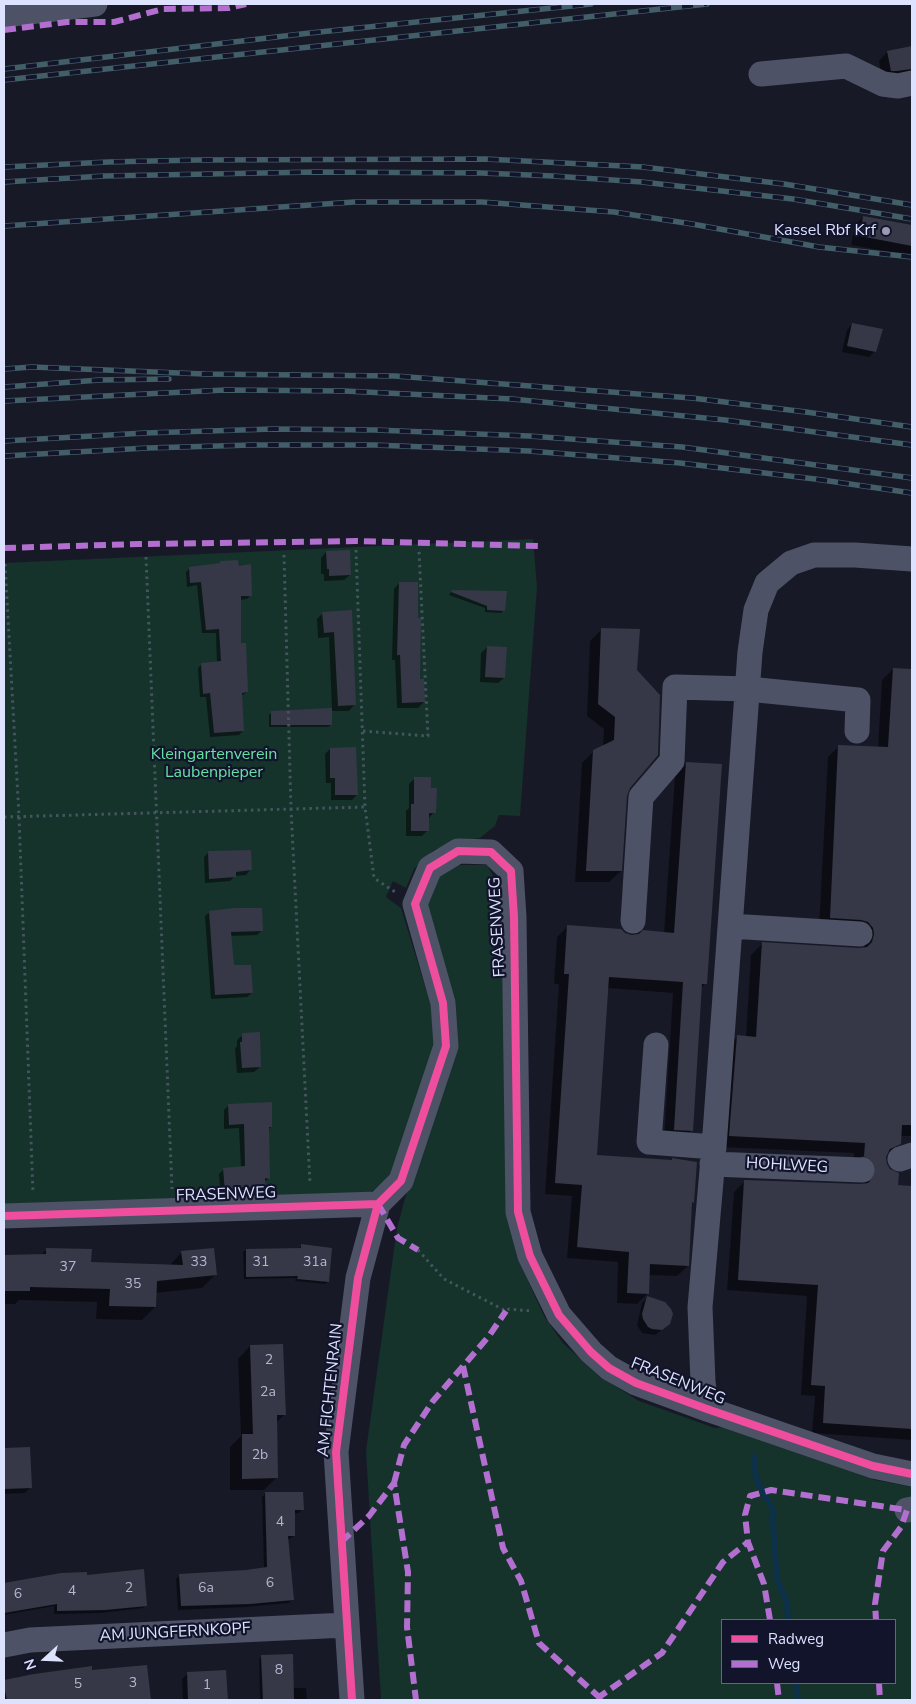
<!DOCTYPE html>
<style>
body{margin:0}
#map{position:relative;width:916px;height:1704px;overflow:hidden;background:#181926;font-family:"Nunito Sans",sans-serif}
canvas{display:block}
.frame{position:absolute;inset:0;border:5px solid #dde2ff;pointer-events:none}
.legend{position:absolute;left:721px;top:1619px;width:175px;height:65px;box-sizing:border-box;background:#12142c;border:1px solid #636680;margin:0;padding:6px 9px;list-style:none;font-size:15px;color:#dde2ff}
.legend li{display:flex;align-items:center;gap:10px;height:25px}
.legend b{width:25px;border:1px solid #636680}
.north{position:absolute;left:20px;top:1634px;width:50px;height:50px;-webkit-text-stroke:4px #12142c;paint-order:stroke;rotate:250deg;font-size:14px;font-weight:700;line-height:20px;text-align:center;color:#dde2ff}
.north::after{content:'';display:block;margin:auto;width:18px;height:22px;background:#dde2ff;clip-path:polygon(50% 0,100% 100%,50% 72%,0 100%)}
</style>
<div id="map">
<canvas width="916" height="1704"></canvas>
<div class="frame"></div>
<ul class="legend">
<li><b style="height:6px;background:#ef4d9e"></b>Radweg</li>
<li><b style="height:6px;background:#b36fd0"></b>Weg</li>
</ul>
<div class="north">N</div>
</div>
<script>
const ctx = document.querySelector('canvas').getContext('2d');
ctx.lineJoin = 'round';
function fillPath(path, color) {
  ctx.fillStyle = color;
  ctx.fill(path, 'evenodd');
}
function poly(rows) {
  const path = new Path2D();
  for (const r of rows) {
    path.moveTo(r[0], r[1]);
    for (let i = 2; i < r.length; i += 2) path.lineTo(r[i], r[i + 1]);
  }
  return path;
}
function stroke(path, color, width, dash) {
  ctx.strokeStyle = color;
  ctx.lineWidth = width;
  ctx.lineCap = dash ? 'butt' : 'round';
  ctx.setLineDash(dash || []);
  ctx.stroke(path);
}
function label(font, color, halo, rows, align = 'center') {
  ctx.font = font + ' "Nunito Sans",sans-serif';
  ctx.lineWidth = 4.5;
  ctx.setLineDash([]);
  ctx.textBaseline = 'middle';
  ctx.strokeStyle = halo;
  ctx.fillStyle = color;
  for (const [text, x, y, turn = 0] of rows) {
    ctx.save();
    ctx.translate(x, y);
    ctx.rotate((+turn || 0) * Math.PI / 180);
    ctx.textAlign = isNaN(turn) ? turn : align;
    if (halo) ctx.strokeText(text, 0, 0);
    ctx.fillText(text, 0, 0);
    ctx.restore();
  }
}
fillPath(poly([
 [533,539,537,587,520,816,499,815,495,826,480,838,455,842,434,850,414,869,406,888,393,881,386,897,401,908,432,1009,435,1044,390,1178,366,1196,4,1205,4,563],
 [456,865,487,865,504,895,519,1261,544,1316,563,1343,599,1376,639,1401,715,1428,724,1427,875,1480,912,1487,912,1700,381,1700,366,1451,397,1228,410,1180,454,1047,426,912,432,881],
 [722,1620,895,1620,895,1683,722,1683]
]), '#15322b');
fillPath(poly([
 [912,47,912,81,882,79,879,61,887,52],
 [863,217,912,226,912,256,851,245,855,226],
 [852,324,875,351,869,357,842,352,847,330],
 [326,552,350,575,344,580,324,581,324,574,321,574,321,558],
 [221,562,237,567,251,595,247,599,240,600,240,645,247,692,241,696,243,731,239,735,210,737,206,697,200,697,198,668,202,664,217,663,216,633,202,633,197,585,187,587,186,572,190,568,218,565],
 [399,583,424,702,418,708,397,708,395,660,392,660,394,589],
 [452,591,504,610,501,613,485,612,485,608,449,595],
 [351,611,354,705,349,711,331,711,331,725,328,727,269,727,269,715,271,713,332,709,329,637,318,638,317,619,323,613],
 [602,629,629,787,626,795,621,871,609,882,575,882,582,763,594,751,603,747,604,729,587,716,590,641],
 [487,647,504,678,498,683,480,682,481,653],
 [893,669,912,670,912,1136,900,1136,900,1143,885,1156,885,1163,896,1187,912,1188,912,1440,812,1433,815,1396,801,1395,807,1296,727,1290,734,1192,745,1181,865,1185,864,1175,853,1167,854,1153,719,1147,726,1048,737,1037,746,1037,751,955,762,944,863,949,864,947,863,939,819,928,828,757,839,746,878,748,882,680],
 [330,749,357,795,352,800,331,800,331,783,326,783,325,754],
 [687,763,706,983,701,988,692,1130,681,1141,664,1140,673,993,607,988,596,1156,693,1202,691,1205,688,1266,677,1276,648,1275,648,1293,637,1304,617,1303,618,1262,567,1258,572,1196,545,1194,559,984,554,984,557,937,568,926,632,937,664,933,675,776],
 [414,779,434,812,429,818,428,830,422,836,406,836,406,811,409,808,409,784],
 [209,852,250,870,246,875,235,876,230,881,205,883,204,857],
 [210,912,262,930,257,935,230,936,232,965,252,993,247,997,211,999,205,916],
 [243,1035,260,1067,254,1072,237,1073,235,1049,237,1046,237,1040],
 [229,1105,271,1127,268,1130,269,1178,264,1183,265,1187,260,1192,241,1192,236,1196,221,1197,219,1174,224,1169,241,1168,239,1128,224,1129,224,1110],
 [302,1246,328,1282,325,1284,295,1281,296,1278,244,1279,243,1252,246,1250,299,1248],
 [47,1249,90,1263,169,1266,182,1252,216,1274,202,1288,155,1293,155,1307,142,1320,96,1319,97,1302,19,1300,15,1304,4,1304,4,1257,40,1256],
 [648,1297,663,1329,655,1335,642,1333,637,1325,642,1303],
 [250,1346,285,1414,276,1423,276,1478,264,1490,230,1490,230,1447,241,1436,238,1359],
 [29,1448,31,1487,25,1493,4,1494,4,1449],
 [266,1493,302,1510,299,1513,293,1514,294,1536,290,1539,287,1539,293,1599,289,1603,245,1607,178,1610,176,1579,180,1575,264,1569,262,1497],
 [61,1574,86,1576,146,1605,143,1608,101,1613,54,1614,54,1606,4,1615,4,1584],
 [262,1656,293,1688,306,1688,307,1700,260,1700,259,1659],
 [146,1666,150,1700,4,1700,4,1682,34,1675,91,1672],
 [225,1672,227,1700,183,1700,182,1679,187,1674]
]), '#0007');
stroke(poly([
 [754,1457,756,1479,772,1508,777,1580,787,1602,788,1620],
 [796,1683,798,1700]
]), '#0d3148', 6);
fillPath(poly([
 [912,46,912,69,897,71,891,71,887,51],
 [863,216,912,225,912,246,860,236],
 [852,323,883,329,876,352,847,346],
 [350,550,351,575,329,576,329,569,327,569,326,551],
 [238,560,239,566,251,564,252,596,241,596,241,643,246,643,248,692,242,693,244,731,214,733,210,693,203,694,201,663,221,661,219,629,206,630,201,582,190,583,189,567,220,563,220,561],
 [399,582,418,582,418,618,421,618,420,679,424,679,425,702,402,703,400,655,397,655],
 [452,590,507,591,505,611,487,610,487,606,451,592],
 [352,610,356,705,338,706,334,632,324,633,322,612],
 [601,628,640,629,637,670,660,695,658,755,630,788,627,796,622,871,586,871,593,750,614,740,615,717,598,704],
 [487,646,507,647,505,678,485,677],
 [893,668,912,669,912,1125,902,1125,901,1144,890,1149,886,1157,887,1164,890,1169,899,1173,898,1185,912,1186,912,1429,823,1423,825,1386,811,1385,818,1285,738,1280,744,1180,861,1184,868,1183,874,1177,876,1170,874,1163,869,1158,864,1156,865,1143,729,1136,737,1035,756,1037,762,942,859,948,867,947,872,942,874,934,873,928,868,922,861,920,830,918,838,745,888,747],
 [332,708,332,725,271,725,271,711],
 [356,747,358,795,335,795,335,778,330,778,330,748],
 [686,762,722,764,707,984,702,984,693,1131,674,1130,683,982,609,977,597,1155,672,1160,672,1158,697,1162,694,1203,692,1202,689,1266,650,1264,649,1294,627,1293,629,1252,577,1247,582,1185,555,1183,569,974,564,974,567,925,621,929,625,933,632,935,639,934,643,930,674,933],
 [414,777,431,777,431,788,437,788,436,813,429,813,429,831,411,831,411,804,414,804],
 [251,850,252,870,236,872,236,877,209,879,208,851],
 [234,908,262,908,263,931,231,932,234,965,251,965,253,993,215,995,209,911],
 [260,1032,261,1067,242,1068,240,1042,242,1042,242,1033],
 [272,1102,272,1127,269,1127,270,1179,265,1178,266,1188,242,1187,242,1192,225,1193,223,1168,245,1166,244,1124,229,1125,228,1104],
 [301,1244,332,1248,329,1282,297,1279,298,1276,246,1277,246,1249,301,1248],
 [46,1248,92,1249,91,1262,183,1265,181,1251,214,1248,217,1275,157,1281,156,1307,109,1306,110,1289,30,1287,30,1291,4,1291,4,1255,46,1254],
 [647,1296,665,1302,671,1309,673,1314,670,1324,662,1330,652,1329,648,1327,643,1319,642,1314],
 [283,1344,286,1415,277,1415,278,1478,242,1479,242,1434,253,1434,250,1345],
 [30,1447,32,1488,4,1489,4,1448],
 [265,1492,303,1492,304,1510,295,1510,295,1536,288,1536,294,1600,250,1604,181,1606,179,1574,246,1570,267,1567],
 [144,1569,147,1606,105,1610,57,1611,57,1604,4,1613,4,1583,61,1573,87,1572,87,1575],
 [293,1654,294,1700,263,1700,261,1655],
 [147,1665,151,1700,7,1700,4,1687,4,1680,34,1674,92,1666,92,1670],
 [226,1670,228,1700,188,1700,187,1672]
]), '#363847');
stroke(poly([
 [862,1170,900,1159]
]), '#363747', 25, [25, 12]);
stroke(poly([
 [356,550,365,807,374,878,395,892],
 [284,555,291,809,310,1184],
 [146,557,172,1189],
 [5,564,19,816,33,1193],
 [363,731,428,736,419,551],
 [4,817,365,807],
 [418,1250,444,1279,506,1311,509,1309,531,1311]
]), '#44555d', 3, [2.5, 4]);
stroke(poly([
 [4,15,95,4],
 [761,74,846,66,883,84,898,86,912,83],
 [633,921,641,797,672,761,675,687,748,689,858,700,857,731],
 [730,926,860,934],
 [656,1045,649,1142,714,1147],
 [900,1159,912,1155],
 [712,1164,862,1170],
 [4,1216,378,1204,401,1181,446,1046,443,1003,415,904,430,868,458,851,491,852,511,871,514,917,518,1212,530,1256,559,1315,591,1352,609,1368,636,1383,707,1409,873,1466,912,1474],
 [707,1409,703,1382,700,1307,714,1147,750,652,756,610,767,583,791,563,814,555,855,555,912,559],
 [907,1510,912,1509],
 [4,1645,30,1640,346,1625],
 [352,1700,336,1452,358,1278,378,1204]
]), '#4d5267', 25);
const rail = poly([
 [4,69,310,33,591,4],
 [4,80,707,4],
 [4,167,108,162,197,160,485,159,643,167,784,184,912,205],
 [4,182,104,176,315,172,481,173,553,176,642,182,793,199,912,219],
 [4,226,354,202,482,202,614,212,692,224,819,247,912,257],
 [4,369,32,367,204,374,395,376,692,398,806,412,912,427],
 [4,387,100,380,169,379],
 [4,401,225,390,344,391,512,399,725,420,912,445],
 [4,441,145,433,273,429,375,430,529,436,682,447,912,478],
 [4,456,147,448,252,445,374,445,529,451,680,463,815,479,912,493]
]);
stroke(rail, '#425e67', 5.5);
stroke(rail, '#12142c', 4, [11]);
stroke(poly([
 [4,30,67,22,114,22,163,9,229,8,246,4],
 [4,548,140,544,356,541,538,546],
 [378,1204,398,1238,418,1250],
 [463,1366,503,1548,521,1581,539,1643,599,1697],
 [394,1483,404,1445,433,1401,489,1336,506,1311],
 [341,1542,369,1516,394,1483,408,1572,407,1627,416,1700],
 [770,1620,764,1584,748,1542,745,1515,750,1496,771,1490,907,1510,901,1527,883,1551,875,1604,876,1620],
 [777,1683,779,1700],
 [879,1683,880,1700],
 [600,1700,599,1697,662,1653,723,1562,748,1542]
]), '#b36fd0', 6, [12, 6]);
stroke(poly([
 [4,1216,378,1204,401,1181,446,1046,443,1003,415,904,430,868,458,851,491,852,511,871,514,917,518,1212,530,1256,559,1315,591,1352,609,1368,636,1383,707,1409,873,1466,912,1474],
 [352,1700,336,1452,358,1278,378,1204]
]), '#ef4d9e', 8);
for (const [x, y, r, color] of [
 [886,231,5,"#989cb3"]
]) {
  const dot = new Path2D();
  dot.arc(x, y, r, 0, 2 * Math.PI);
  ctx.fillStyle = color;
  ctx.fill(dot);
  stroke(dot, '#12142c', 2);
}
label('14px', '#b3b8d1', null, [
 ["33",199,1263],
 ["31",261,1263],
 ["31a",315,1263],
 ["37",68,1268],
 ["35",133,1285],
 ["2",269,1361],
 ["2a",268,1393],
 ["2b",260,1456],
 ["4",280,1523],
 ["6",270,1584],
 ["2",129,1589],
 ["6a",206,1589],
 ["4",72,1592],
 ["6",18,1595],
 ["8",279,1671],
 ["3",133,1684],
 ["5",78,1685],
 ["1",207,1686]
]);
label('16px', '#dde2ff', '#12142c', [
 ["Kassel Rbf Krf",876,231]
], 'right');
label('16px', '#67e1a3', '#12142c', [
 ["Kleingartenverein",214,755],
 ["Laubenpieper",214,773]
]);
label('16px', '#dde2ff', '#12142c', [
 ["FRASENWEG",498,927,-93],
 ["HOHLWEG",787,1166,3],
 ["FRASENWEG",226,1195,-2],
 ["FRASENWEG",678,1382,22],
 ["AM FICHTENRAIN",331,1390,-84],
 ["AM JUNGFERNKOPF",175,1633,-3]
]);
</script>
